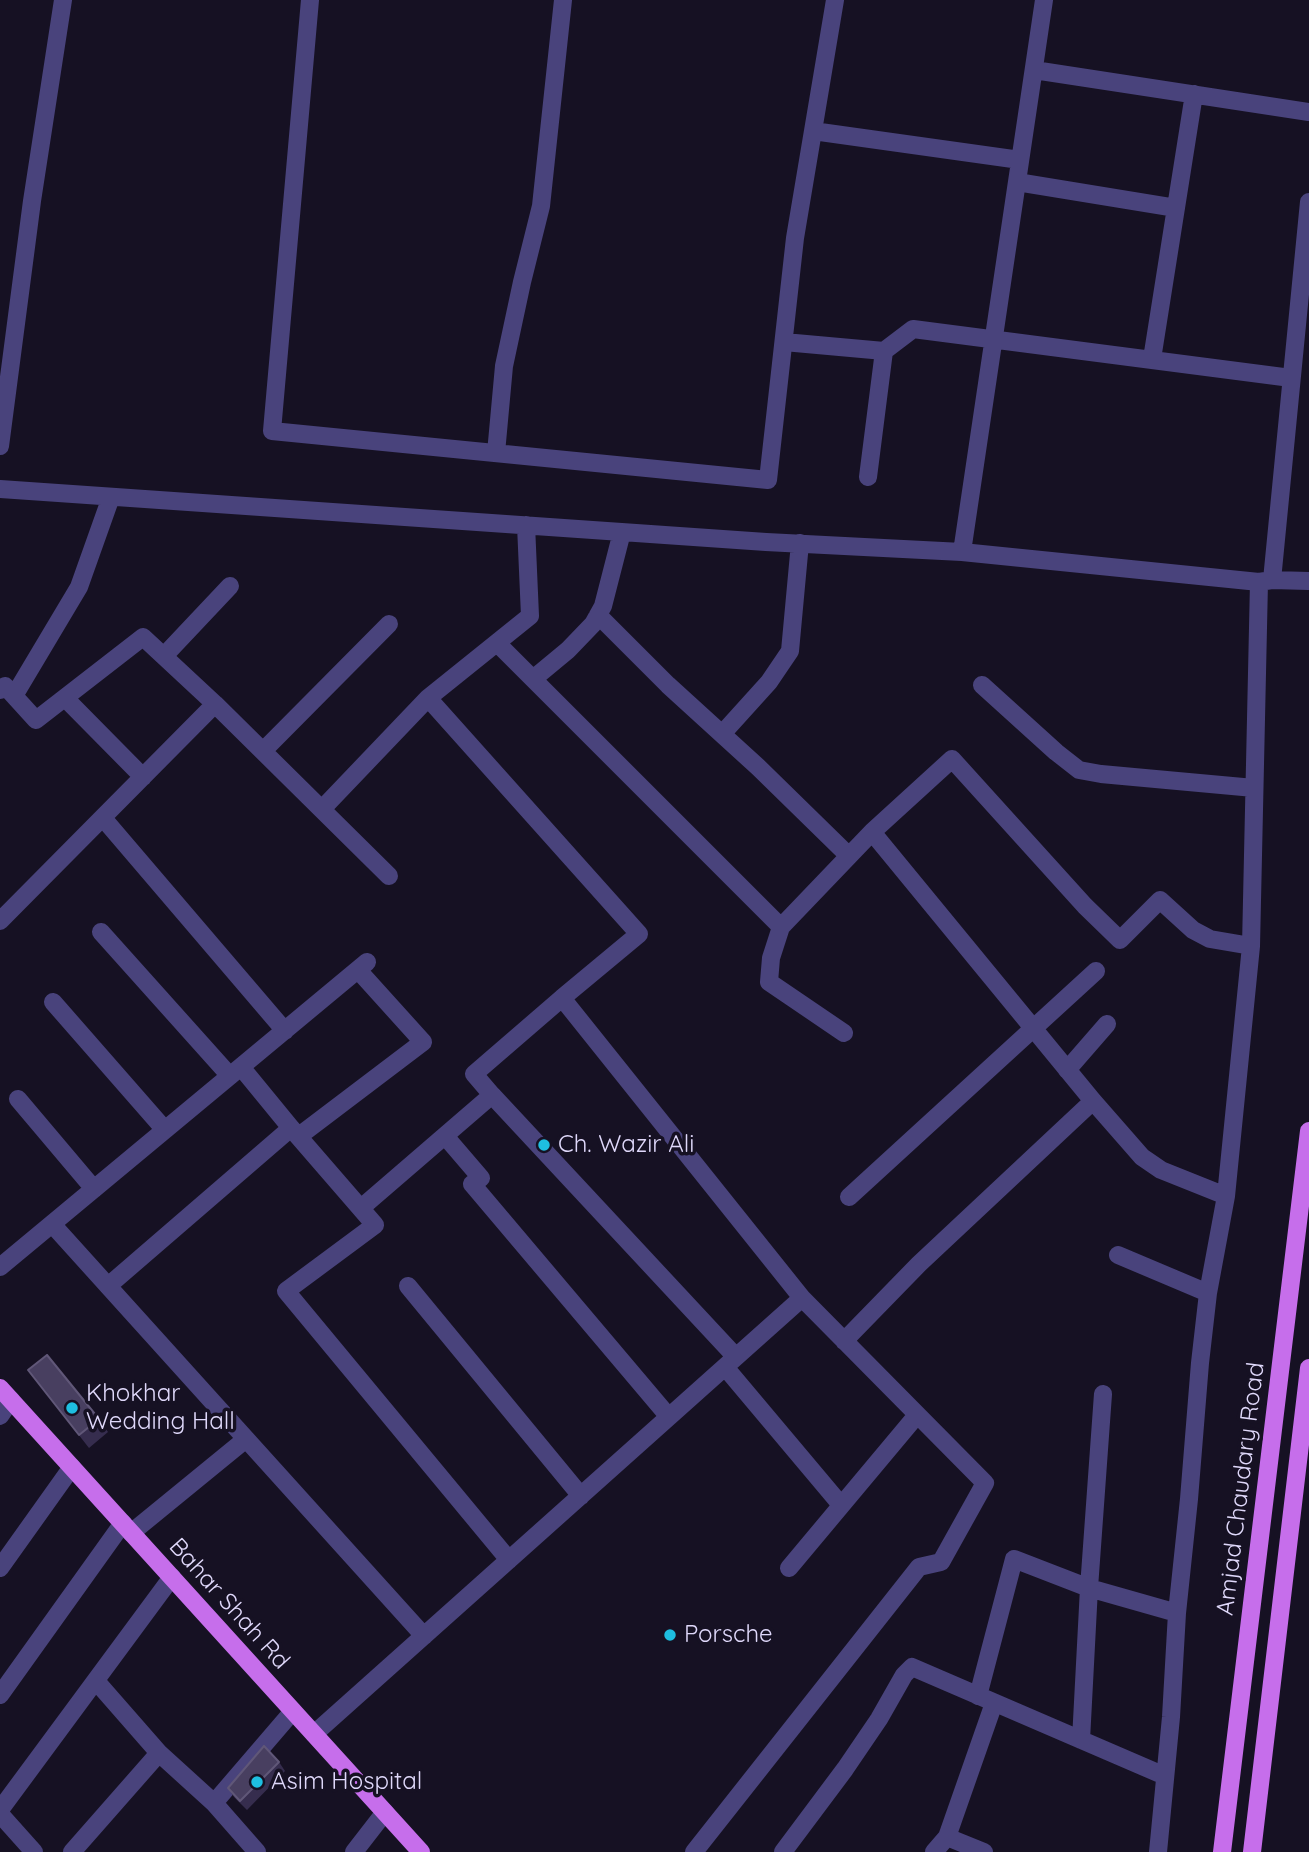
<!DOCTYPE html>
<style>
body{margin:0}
canvas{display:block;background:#161123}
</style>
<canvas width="1309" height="1852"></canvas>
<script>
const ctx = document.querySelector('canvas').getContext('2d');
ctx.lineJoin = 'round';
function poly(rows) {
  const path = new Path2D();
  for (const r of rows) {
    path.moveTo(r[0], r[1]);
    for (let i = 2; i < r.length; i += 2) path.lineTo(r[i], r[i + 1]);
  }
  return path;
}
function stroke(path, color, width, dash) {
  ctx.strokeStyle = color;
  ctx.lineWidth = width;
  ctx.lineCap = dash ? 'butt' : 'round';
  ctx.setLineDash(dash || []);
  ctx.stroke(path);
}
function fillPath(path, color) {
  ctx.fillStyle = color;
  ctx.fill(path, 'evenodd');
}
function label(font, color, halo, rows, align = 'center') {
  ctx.font = font + ' Quicksand,sans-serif';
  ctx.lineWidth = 7;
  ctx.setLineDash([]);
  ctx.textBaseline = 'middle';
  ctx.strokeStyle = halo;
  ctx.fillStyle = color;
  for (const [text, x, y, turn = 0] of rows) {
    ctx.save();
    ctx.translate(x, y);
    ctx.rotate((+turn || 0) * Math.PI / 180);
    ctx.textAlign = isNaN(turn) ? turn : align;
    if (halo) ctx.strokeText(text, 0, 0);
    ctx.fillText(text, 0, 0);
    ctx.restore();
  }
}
stroke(poly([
 [310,0,272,431,768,480,795,238,835,0],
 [1034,70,1309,112],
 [813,131,1020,160],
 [1017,182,1176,208],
 [784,342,884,351,913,329,1291,378],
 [1152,359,1194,94],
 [0,446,32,201,63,0],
 [496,453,504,366,522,282,541,206,563,0],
 [868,477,884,351],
 [0,489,766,542,962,552,1259,582,1272,580,1309,581],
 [962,552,1044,0],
 [1272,580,1309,202],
 [598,615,668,685,758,767,849,856],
 [497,643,781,927,872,832],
 [164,656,230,586],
 [533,679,568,650,593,624,603,606,622,532],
 [982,685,1056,752,1079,770,1101,774,1254,788],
 [0,690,5,686,36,720,143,637,215,704,0,921],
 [14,696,79,587,111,497],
 [65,698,143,777],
 [428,698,639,934,562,998],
 [215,704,389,876],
 [722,734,769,682,790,651,800,543],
 [263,751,389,624],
 [322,809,428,698,530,616,526,525],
 [103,818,285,1031],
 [781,927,771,958,769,982,844,1033],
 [101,932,230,1076],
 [53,1002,165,1130],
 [1067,1070,1107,1024],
 [492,1095,474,1074,562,998,802,1298],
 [18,1099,94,1189],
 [1093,1101,872,832,952,759,1085,906,1120,940,1160,900,1193,930,1210,939,1251,946],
 [291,1128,375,1225,286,1291,509,1560],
 [299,1136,423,1042,358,970],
 [445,1136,481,1178,472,1184,669,1417],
 [849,1197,1096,971],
 [361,1208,492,1095,736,1357],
 [52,1224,424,1636],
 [1118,1255,1208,1293],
 [0,1267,367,962],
 [108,1286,291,1128,241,1067],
 [408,1286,581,1496],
 [844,1341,919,1264,1093,1101,1142,1157,1161,1170,1226,1196],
 [725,1367,841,1505],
 [0,1416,11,1400],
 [131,1533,246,1439],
 [0,1568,72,1467],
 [789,1568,917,1415],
 [96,1681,159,1753,214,1803],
 [0,1695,123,1523],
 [978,1696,1014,1559,1089,1588,1177,1613],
 [314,1734,802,1298,985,1483,941,1562,919,1567,694,1852],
 [1081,1740,1089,1588,1103,1394],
 [0,1810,172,1577],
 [0,1814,34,1852],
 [947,1837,984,1852],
 [72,1852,159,1753],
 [257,1852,214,1803,293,1711],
 [354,1852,385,1812],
 [783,1852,845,1769,879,1719,904,1675,912,1667,1165,1776],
 [934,1852,947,1837,994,1703],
 [1158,1852,1171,1717,1177,1613,1189,1499,1200,1363,1208,1293,1226,1196,1251,946,1259,582]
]), '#49437c', 18);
stroke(poly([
 [0,1388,421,1852],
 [1222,1852,1309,1131],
 [1252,1852,1309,1368]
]), '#c66eeb', 18);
fillPath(poly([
 [28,1370,99,1419,108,1432,89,1448],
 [279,1762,285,1771,247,1810,234,1797,228,1788]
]), '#362d4e');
const building = poly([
 [47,1355,99,1419,79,1435,28,1370,47,1355],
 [264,1746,279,1762,240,1801,228,1788,264,1746]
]);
fillPath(building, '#483f60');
stroke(building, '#605778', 2);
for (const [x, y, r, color] of [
 [544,1145,7,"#1ebee0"],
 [72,1408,7,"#1ebee0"],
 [670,1635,7,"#1ebee0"],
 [257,1782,7,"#1ebee0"]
]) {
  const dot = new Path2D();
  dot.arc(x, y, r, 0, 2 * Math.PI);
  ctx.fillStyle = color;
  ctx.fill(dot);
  stroke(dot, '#161123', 2.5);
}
label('24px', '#dfd8fa', '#161123', [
 ["Ch. Wazir Ali",558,1145],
 ["Khokhar",86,1394],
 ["Wedding Hall",86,1422],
 ["Porsche",684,1635],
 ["Asim Hospital",271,1782]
], 'left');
label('24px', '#dfd8fa', '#161123', [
 ["Amjad Chaudary Road",1241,1489,-83],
 ["Bahar Shah Rd",229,1604,48]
]);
</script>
